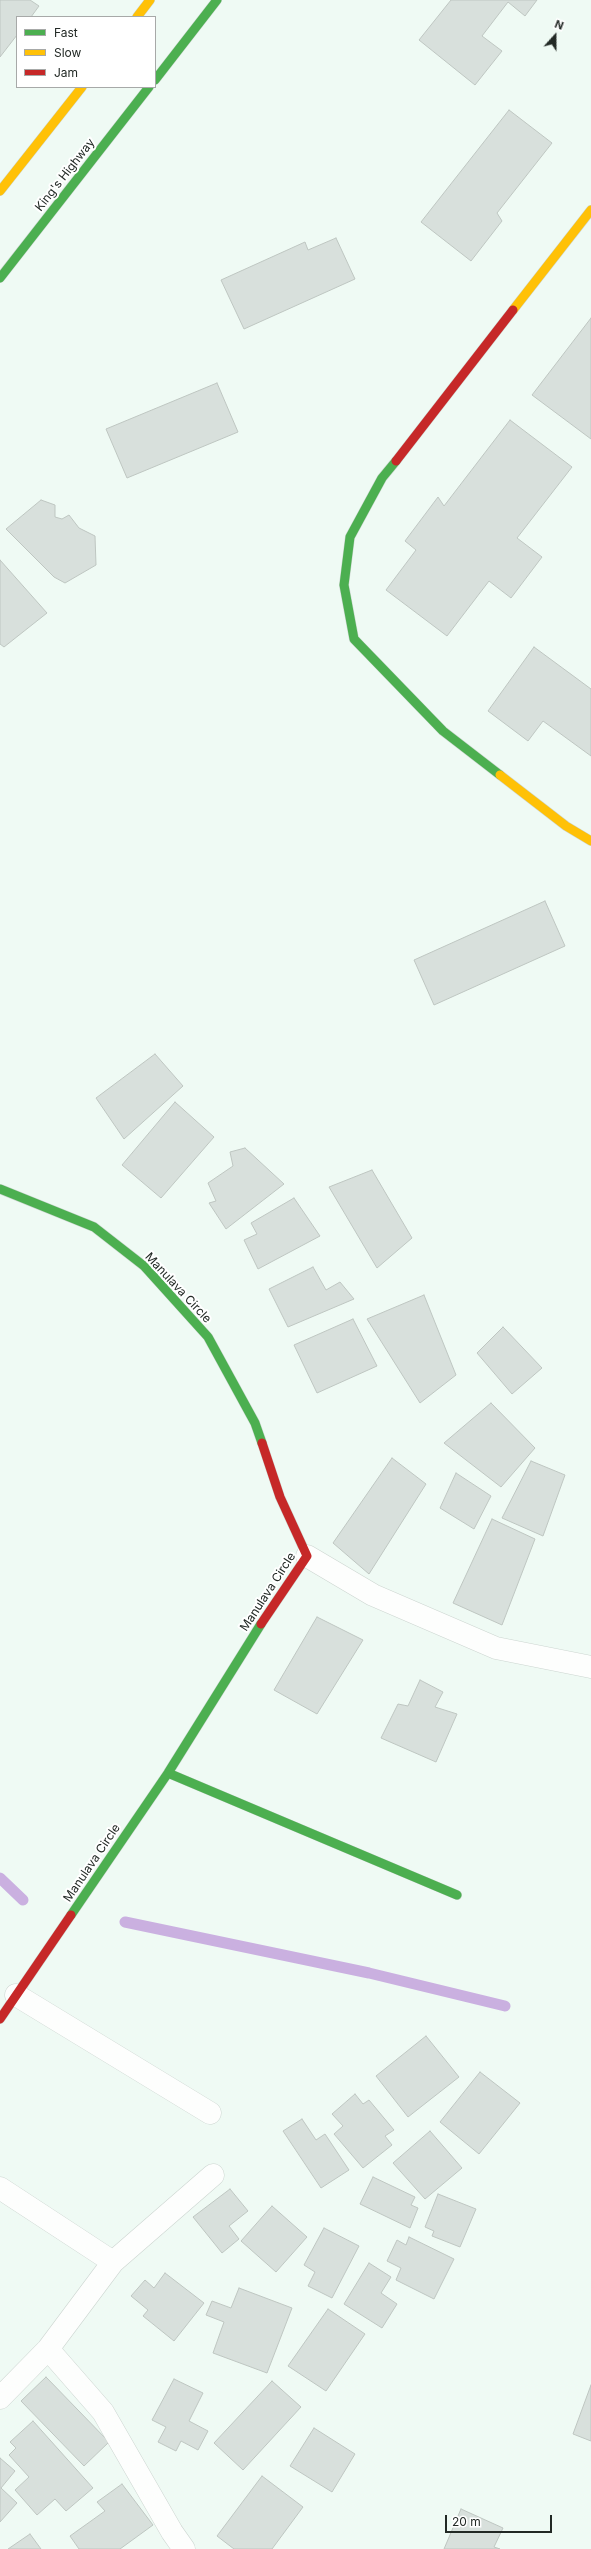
<!DOCTYPE html>
<style>
body{margin:0}
#map{position:relative;width:591px;height:2549px;overflow:hidden;background:#effaf4;font-family:Inter,sans-serif}
canvas{display:block}
.legend{position:absolute;left:16px;top:16px;width:140px;height:72px;box-sizing:border-box;background:#fff;border:1px solid #a7a9a8;margin:0;padding:5px 7px;list-style:none;font-size:12px;color:#222925}
.legend li{display:flex;align-items:center;gap:8px;height:20px}
.legend b{width:20px;border:1px solid #a7a9a8}
.north{position:absolute;left:535px;top:16px;width:40px;height:40px;-webkit-text-stroke:3px #fff;paint-order:stroke;rotate:21deg;font-size:11px;font-weight:700;line-height:16px;text-align:center;color:#222925}
.north::after{content:'';display:block;margin:auto;width:14px;height:18px;background:#222925;clip-path:polygon(50% 0,100% 100%,50% 72%,0 100%)}
.scale{position:absolute;left:445px;top:2515px;width:107px;height:18px;box-sizing:border-box;border:2px solid #222925;border-top:0;padding-left:5px;font-size:12px;line-height:14px;white-space:nowrap;color:#222925;-webkit-text-stroke:3px #fff;paint-order:stroke}
</style>
<div id="map">
<canvas width="591" height="2549"></canvas>
<ul class="legend">
<li><b style="height:5px;background:#4caf50"></b>Fast</li>
<li><b style="height:5px;background:#ffc107"></b>Slow</li>
<li><b style="height:5px;background:#c62828"></b>Jam</li>
</ul>
<div class="north">N</div>
<div class="scale">20 m</div>
</div>
<script>
const ctx = document.querySelector('canvas').getContext('2d');
ctx.lineJoin = 'round';
function poly(rows) {
  const path = new Path2D();
  for (const r of rows) {
    path.moveTo(r[0], r[1]);
    for (let i = 2; i < r.length; i += 2) path.lineTo(r[i], r[i + 1]);
  }
  return path;
}
function stroke(path, color, width, dash) {
  ctx.strokeStyle = color;
  ctx.lineWidth = width;
  ctx.lineCap = dash ? 'butt' : 'round';
  ctx.setLineDash(dash || []);
  ctx.stroke(path);
}
function fillPath(path, color) {
  ctx.fillStyle = color;
  ctx.fill(path, 'evenodd');
}
function label(font, color, halo, rows, align = 'center') {
  ctx.font = font + ' Inter,sans-serif';
  ctx.lineWidth = 4;
  ctx.setLineDash([]);
  ctx.textBaseline = 'middle';
  ctx.strokeStyle = halo;
  ctx.fillStyle = color;
  for (const [text, x, y, turn = 0] of rows) {
    ctx.save();
    ctx.translate(x, y);
    ctx.rotate((+turn || 0) * Math.PI / 180);
    ctx.textAlign = isNaN(turn) ? turn : align;
    if (halo) ctx.strokeText(text, 0, 0);
    ctx.fillText(text, 0, 0);
    ctx.restore();
  }
}
stroke(poly([
 [0,1878,23,1900],
 [125,1922,369,1973,505,2006]
]), '#cab0e0', 11);
const building = poly([
 [0,0,30,0,39,6,31,17,17,17,17,35,0,57,0,0],
 [451,0,537,0,525,16,508,2,482,36,502,51,475,85,419,40,451,0],
 [509,110,552,143,497,213,502,221,471,261,421,222,509,110],
 [336,238,355,279,244,329,221,280,305,242,308,250,336,238],
 [591,318,591,439,532,395,591,318],
 [217,383,238,432,127,478,106,429,217,383],
 [510,420,572,467,517,538,542,557,511,598,489,581,447,636,386,590,416,550,405,541,438,497,444,506,510,420],
 [41,500,55,505,55,517,62,519,69,515,79,528,95,536,96,565,65,583,54,577,6,529,41,500],
 [0,560,47,613,4,647,0,644,0,560],
 [534,647,591,689,591,756,543,721,528,741,488,711,534,647],
 [545,901,565,946,434,1005,414,960,545,901],
 [155,1054,183,1086,124,1139,96,1098,155,1054],
 [175,1102,214,1137,161,1198,122,1165,175,1102],
 [245,1148,284,1184,226,1229,209,1203,216,1201,208,1183,233,1166,230,1152,245,1148],
 [372,1170,412,1238,377,1268,329,1187,372,1170],
 [294,1198,320,1236,258,1269,244,1240,257,1234,251,1223,294,1198],
 [313,1267,326,1290,340,1282,354,1299,288,1327,269,1289,313,1267],
 [424,1295,456,1375,420,1403,367,1319,424,1295],
 [353,1319,377,1366,317,1393,294,1345,353,1319],
 [503,1327,542,1368,512,1394,477,1353,503,1327],
 [491,1403,535,1448,501,1487,444,1443,491,1403],
 [392,1458,426,1484,369,1574,333,1543,392,1458],
 [531,1461,565,1475,543,1536,502,1518,531,1461],
 [456,1473,491,1496,474,1529,440,1508,456,1473],
 [492,1519,535,1539,502,1625,453,1603,492,1519],
 [317,1617,363,1640,317,1714,274,1690,317,1617],
 [420,1680,443,1692,435,1707,457,1714,436,1762,381,1738,398,1704,408,1706,420,1680],
 [426,2036,459,2077,408,2117,376,2076,426,2036],
 [480,2072,520,2103,479,2154,440,2122,480,2072],
 [355,2094,363,2104,369,2100,394,2130,385,2136,392,2145,363,2168,334,2134,343,2126,332,2114,355,2094],
 [302,2119,316,2140,325,2134,349,2170,321,2188,283,2131,302,2119],
 [430,2131,462,2168,425,2199,393,2163,430,2131],
 [373,2177,415,2197,411,2205,418,2208,410,2228,360,2204,373,2177],
 [230,2189,248,2211,229,2226,239,2239,222,2253,193,2217,230,2189],
 [438,2194,476,2209,460,2247,432,2236,434,2231,425,2227,438,2194],
 [272,2206,307,2237,276,2272,241,2241,272,2206],
 [324,2228,359,2246,332,2298,308,2286,315,2272,304,2265,324,2228],
 [409,2237,454,2259,434,2299,396,2280,401,2268,387,2261,397,2240,406,2245,409,2237],
 [369,2263,391,2277,381,2293,397,2304,382,2328,344,2304,369,2263],
 [165,2273,204,2303,174,2341,143,2316,148,2310,131,2296,145,2280,154,2288,165,2273],
 [239,2288,292,2308,267,2373,213,2353,224,2322,206,2315,212,2301,231,2308,239,2288],
 [328,2309,365,2334,326,2391,288,2366,328,2309],
 [46,2377,109,2442,84,2466,21,2401,46,2377],
 [174,2379,203,2393,189,2421,208,2431,198,2450,181,2441,176,2451,158,2442,166,2427,152,2420,174,2379],
 [272,2381,301,2407,243,2470,214,2443,272,2381],
 [591,2385,591,2441,573,2434,591,2385],
 [33,2421,93,2488,66,2511,55,2499,37,2515,15,2490,29,2477,9,2455,16,2448,10,2442,33,2421],
 [314,2428,355,2454,332,2492,290,2466,314,2428],
 [0,2458,15,2471,1,2488,17,2503,0,2522,0,2458],
 [262,2476,303,2507,272,2549,234,2549,217,2536,262,2476],
 [122,2484,153,2525,120,2549,79,2549,70,2536,105,2511,97,2502,122,2484],
 [461,2509,503,2528,494,2547,500,2549,444,2549,461,2509],
 [30,2534,41,2549,8,2549,30,2534]
]);
fillPath(building, '#d8e0dc');
stroke(building, '#bec6c1', 1);
const street = poly([
 [307,1556,373,1595,496,1648,591,1667],
 [16,1995,210,2113],
 [0,2188,113,2262],
 [48,2349,103,2412,172,2532,184,2549],
 [0,2398,48,2349,113,2262,213,2175]
]);
const fast = poly([
 [155,80,217,0],
 [0,278,149,87],
 [396,461,382,478,350,537,344,585,354,639,443,731,500,775],
 [0,1189,94,1227,144,1266,208,1337,255,1423,262,1443],
 [168,1773,457,1895],
 [71,1915,168,1773,261,1624]
]);
const slow = poly([
 [137,17,150,0],
 [0,191,82,87],
 [513,310,591,210],
 [500,775,566,826,591,841]
]);
const jam = poly([
 [396,461,513,310],
 [261,1624,307,1556,280,1497,262,1443],
 [0,2019,71,1915]
]);
stroke(street, '#ccd5d0', 23);
stroke(fast, '#ccd5d0', 10);
stroke(slow, '#ccd5d0', 10);
stroke(jam, '#ccd5d0', 10);
stroke(street, '#fdfefd', 22);
stroke(fast, '#4caf50', 9);
stroke(slow, '#ffc107', 9);
stroke(jam, '#c62828', 9);
label('12px', '#222925', '#fff', [
 ["King's Highway",65,175,-52],
 ["Manulava Circle",178,1288,47],
 ["Manulava Circle",268,1592,-57],
 ["Manulava Circle",92,1863,-56]
]);
</script>
